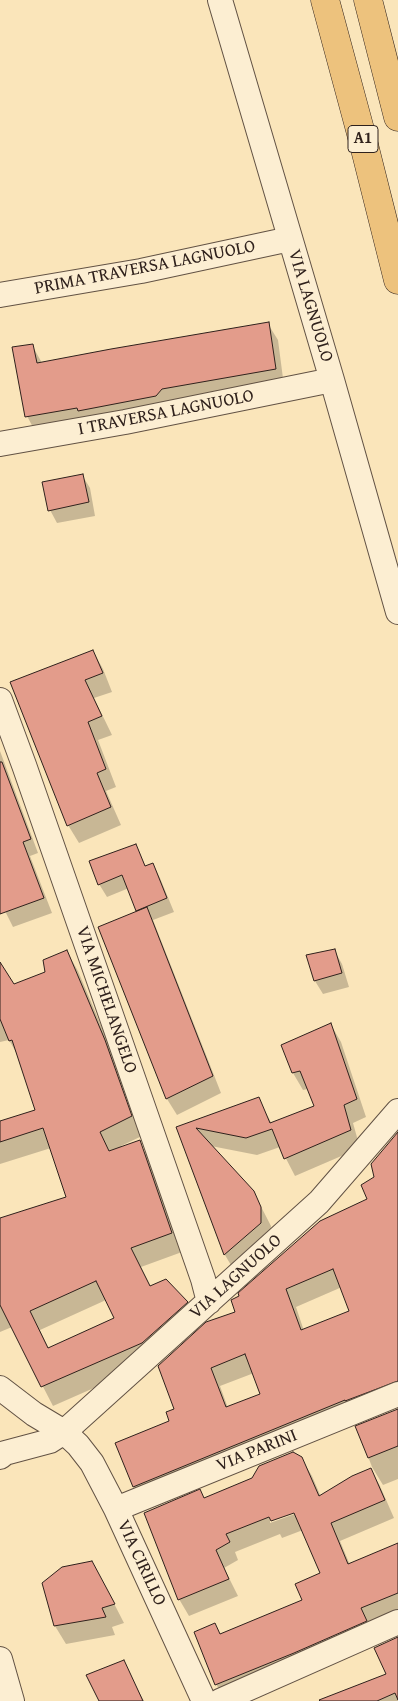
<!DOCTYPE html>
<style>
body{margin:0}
canvas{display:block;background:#fae5ba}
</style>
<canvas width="398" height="1701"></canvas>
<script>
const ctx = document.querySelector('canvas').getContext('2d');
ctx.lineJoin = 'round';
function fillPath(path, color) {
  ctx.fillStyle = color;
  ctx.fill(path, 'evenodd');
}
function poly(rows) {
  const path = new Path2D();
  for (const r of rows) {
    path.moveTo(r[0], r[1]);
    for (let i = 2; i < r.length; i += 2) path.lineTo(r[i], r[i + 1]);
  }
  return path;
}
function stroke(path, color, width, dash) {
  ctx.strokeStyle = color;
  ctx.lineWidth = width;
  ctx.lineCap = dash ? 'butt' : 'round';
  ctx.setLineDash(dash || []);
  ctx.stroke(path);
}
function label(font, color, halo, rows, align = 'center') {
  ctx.font = font + ' "Gentium Book Plus",serif';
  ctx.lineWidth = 4;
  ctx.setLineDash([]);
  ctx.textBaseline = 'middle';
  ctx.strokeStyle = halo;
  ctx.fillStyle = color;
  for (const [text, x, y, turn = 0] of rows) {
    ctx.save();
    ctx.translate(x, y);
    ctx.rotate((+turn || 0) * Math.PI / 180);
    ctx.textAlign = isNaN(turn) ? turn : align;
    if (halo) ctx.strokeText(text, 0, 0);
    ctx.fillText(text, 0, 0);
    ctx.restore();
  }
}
fillPath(poly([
 [268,324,278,340,284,386,36,433,27,416,32,345,42,363],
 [82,475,90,488,95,516,57,523,50,510],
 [93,651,103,669,112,692,94,698,112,735,98,740,116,787,106,791,121,825,79,843,68,825,12,683],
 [0,751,38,853,30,856,52,913,13,927,0,901],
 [135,845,146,867,153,864,160,878,174,912,153,920,221,1093,177,1115,167,1099,100,927,138,912,129,888,107,897,99,884],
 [334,950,342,964,349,987,323,994,315,981,307,956],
 [67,952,78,971,116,1061,142,1136,121,1146,122,1148,139,1142,150,1161,182,1252,141,1267,151,1287,187,1303,198,1322,153,1362,53,1406,12,1327,0,1332,0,1219,67,1198,51,1148,0,1164,0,1123,37,1111,17,1054,9,1040,0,1042,0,979,13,986,47,973],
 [106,1300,115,1319,49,1349,40,1330],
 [331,1025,341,1042,366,1117,353,1123,360,1148,295,1176,280,1147,257,1155,211,1146,253,1191,271,1226,270,1241,235,1272,225,1255,177,1128,258,1099,272,1124,315,1107,308,1089,303,1090,293,1073],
 [395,1137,398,1142,398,1402,145,1505,134,1487,116,1444,170,1421,236,1312,241,1297,368,1200,376,1178,371,1165],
 [342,1287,351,1312,304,1331,296,1307],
 [254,1373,262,1394,228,1408,220,1386],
 [398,1410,398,1479,383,1485,372,1467,357,1427],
 [301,1458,312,1476,321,1497,370,1469,380,1486,394,1518,340,1541,350,1565,398,1545,398,1614,226,1701,216,1684,220,1635,304,1601,321,1574,303,1530,282,1538,280,1534,235,1552,238,1560,224,1568,238,1596,189,1616,179,1599,205,1499],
 [300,1509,300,1512,270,1523,270,1520],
 [102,1580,124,1623,112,1627,115,1635,66,1644,55,1626,44,1584],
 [398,1638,398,1701,320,1701,388,1674],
 [123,1662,144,1701,100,1701]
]), '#0003');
const building = poly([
 [269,322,276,369,162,389,156,396,78,411,77,408,25,417,12,347,33,344,37,363,111,349,269,322],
 [83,474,89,502,48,511,42,482,83,474],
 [93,650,103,673,85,680,102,716,88,722,106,769,97,773,111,807,67,826,10,682,93,650],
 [0,762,2,762,31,839,23,842,44,898,0,914,0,762],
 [136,844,145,866,153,863,167,898,136,911,122,875,98,885,89,861,136,844],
 [147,907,213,1076,166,1099,98,927,147,907],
 [335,949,342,973,314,981,306,955,335,949],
 [67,950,105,1040,132,1116,100,1132,109,1151,140,1140,172,1233,131,1248,150,1286,166,1279,188,1302,142,1343,41,1387,0,1305,0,1218,66,1197,43,1128,0,1142,0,1121,35,1110,12,1040,9,1041,0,1019,0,962,14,984,45,972,43,960,67,950],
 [96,1281,114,1318,48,1348,30,1311,96,1281],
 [331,1023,357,1099,344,1105,351,1130,284,1159,272,1129,246,1138,196,1128,254,1191,261,1207,261,1223,224,1255,176,1127,259,1097,270,1123,314,1106,300,1071,292,1073,281,1045,331,1023],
 [398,1132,398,1381,345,1401,345,1400,133,1487,115,1443,169,1421,166,1412,174,1409,158,1366,206,1322,235,1312,231,1300,239,1296,238,1293,320,1221,367,1199,361,1185,374,1177,371,1164,398,1132],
 [333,1269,349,1311,301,1330,286,1289,333,1269],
 [245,1354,260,1394,226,1407,211,1368,245,1354],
 [398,1409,398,1446,368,1458,355,1426,398,1409],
 [293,1452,302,1457,319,1496,352,1476,371,1468,385,1500,331,1523,348,1564,398,1543,398,1593,361,1608,367,1621,294,1653,215,1685,194,1632,215,1623,220,1634,302,1600,295,1584,320,1573,294,1513,271,1521,269,1517,226,1534,230,1542,216,1550,229,1579,178,1600,144,1513,200,1489,204,1498,252,1478,259,1466,293,1452],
 [92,1561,115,1604,102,1608,106,1617,54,1626,42,1583,62,1567,92,1561],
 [398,1637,398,1700,395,1693,377,1701,320,1701,319,1700,386,1674,374,1648,398,1637],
 [124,1660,143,1701,99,1701,86,1675,124,1660]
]);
fillPath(building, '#e39c8b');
stroke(building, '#2f211c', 1);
const minor = poly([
 [220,0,332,380,398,612],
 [0,295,141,271,290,239],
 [0,444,125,422,332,380],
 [0,700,24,765,203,1279,209,1302],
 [0,1388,34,1414,64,1432,78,1445,92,1463,116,1509,204,1701],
 [0,1457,5,1453,50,1441,64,1432,319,1202,398,1111],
 [116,1509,398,1394],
 [0,1659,12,1701],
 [220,1701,398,1622]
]);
const highway = poly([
 [325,0,362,137,398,280],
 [368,0,398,117]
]);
stroke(minor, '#625244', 26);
stroke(highway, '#2f211c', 29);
stroke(minor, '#fceed2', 24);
stroke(highway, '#edc27d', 28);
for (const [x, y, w] of [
 [363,139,30]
]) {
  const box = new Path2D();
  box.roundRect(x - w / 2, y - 13.5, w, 27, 4);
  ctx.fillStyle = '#fceed2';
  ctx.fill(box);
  stroke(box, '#2f211c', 1);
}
label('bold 16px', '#2f211c', null, [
 ["A1",363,139]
]);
label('18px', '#2f211c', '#fceed2', [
 ["PRIMA TRAVERSA LAGNUOLO",145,268,-11],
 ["VIA LAGNUOLO",310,306,73],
 ["I TRAVERSA LAGNUOLO",166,413,-11],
 ["VIA MICHELANGELO",106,1000,71],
 ["VIA LAGNUOLO",236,1277,-42],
 ["VIA PARINI",257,1451,-22],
 ["VIA CIRILLO",141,1563,65]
]);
</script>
